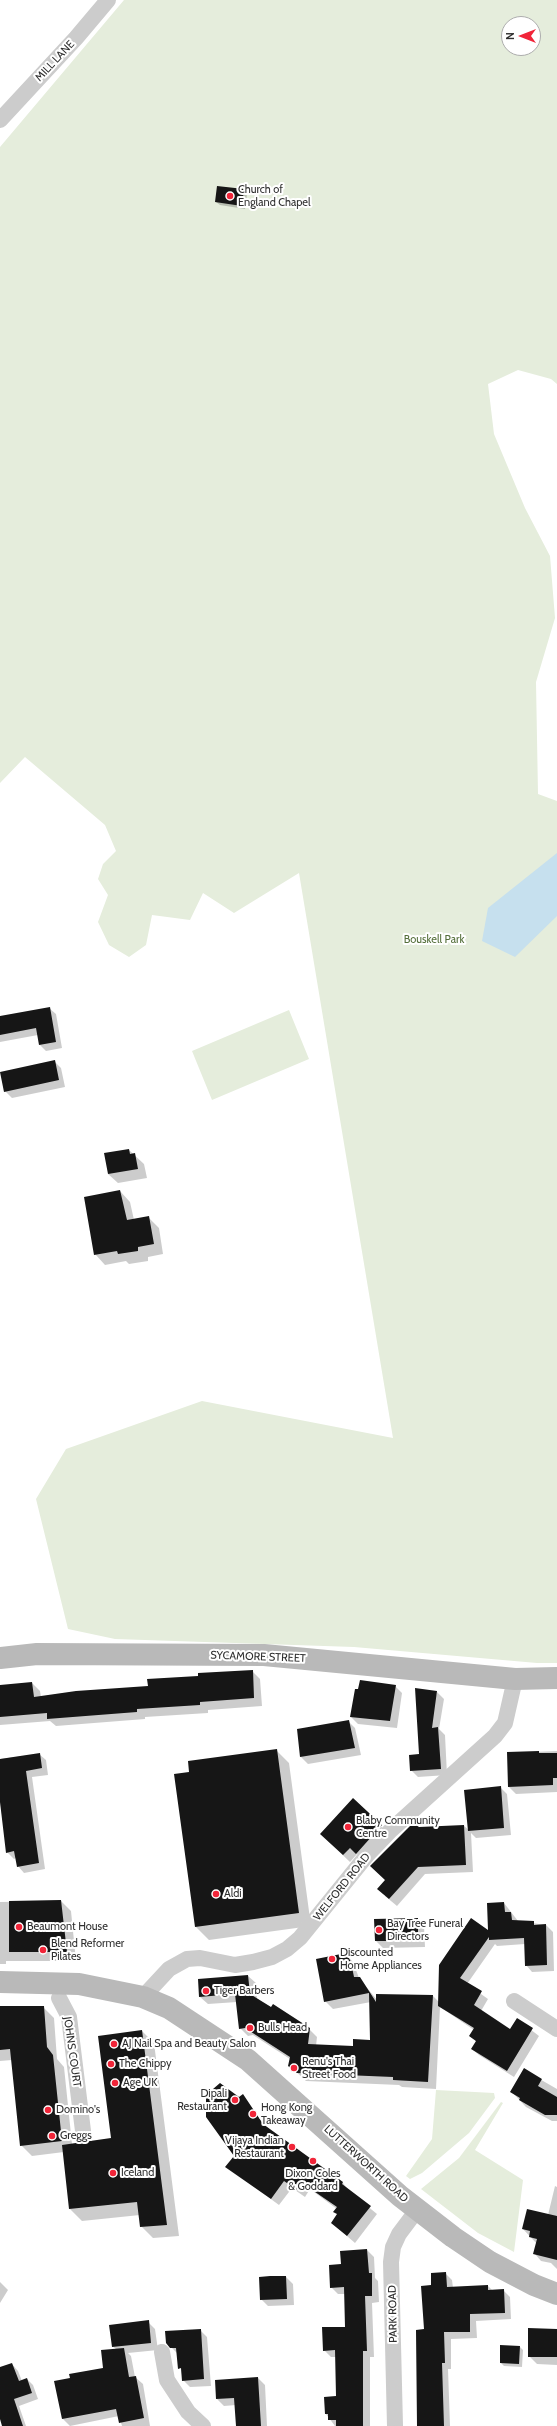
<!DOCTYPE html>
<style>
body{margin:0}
#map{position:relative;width:557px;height:2426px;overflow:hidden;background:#fff;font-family:Cabin,sans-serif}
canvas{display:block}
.north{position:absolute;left:501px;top:16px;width:40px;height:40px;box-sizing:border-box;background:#fff;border:1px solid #acacac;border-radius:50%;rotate:270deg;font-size:11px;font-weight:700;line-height:16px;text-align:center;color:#2f2f2f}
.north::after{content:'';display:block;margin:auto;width:14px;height:18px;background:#f12539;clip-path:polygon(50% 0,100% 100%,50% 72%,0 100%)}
</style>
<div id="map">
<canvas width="557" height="2426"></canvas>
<div class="north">N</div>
</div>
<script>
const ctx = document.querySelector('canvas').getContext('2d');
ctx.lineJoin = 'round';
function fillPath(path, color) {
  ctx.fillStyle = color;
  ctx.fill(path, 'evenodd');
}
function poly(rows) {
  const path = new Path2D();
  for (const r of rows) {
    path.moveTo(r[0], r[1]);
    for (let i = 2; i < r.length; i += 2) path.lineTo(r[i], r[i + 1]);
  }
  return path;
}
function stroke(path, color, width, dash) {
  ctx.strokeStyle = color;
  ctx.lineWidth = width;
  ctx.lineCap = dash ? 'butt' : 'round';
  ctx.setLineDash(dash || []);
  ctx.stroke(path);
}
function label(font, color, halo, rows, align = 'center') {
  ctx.font = font + ' Cabin,sans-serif';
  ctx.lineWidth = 4;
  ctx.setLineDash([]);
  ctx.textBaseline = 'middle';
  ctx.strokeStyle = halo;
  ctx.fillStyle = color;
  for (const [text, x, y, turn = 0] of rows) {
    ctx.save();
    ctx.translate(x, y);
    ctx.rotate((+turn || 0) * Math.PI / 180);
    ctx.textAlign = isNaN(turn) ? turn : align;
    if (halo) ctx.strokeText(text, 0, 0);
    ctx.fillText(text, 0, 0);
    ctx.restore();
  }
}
fillPath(poly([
 [124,0,557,0,557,384,551,379,518,370,488,384,494,434,525,508,550,556,555,618,536,682,538,794,557,801,557,1663,537,1663,354,1647,115,1639,68,1629,36,1499,66,1449,202,1401,393,1438,299,873,234,913,203,893,190,920,152,915,146,945,129,957,109,945,98,922,108,895,98,879,103,864,116,851,105,825,25,757,0,783,0,147],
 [509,24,533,24,533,48,509,48],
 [289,1010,309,1059,212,1100,192,1051],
 [436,2090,494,2093,495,2098,469,2133,422,2173,410,2179,406,2176,432,2139],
 [501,2102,503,2103,475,2150,523,2180,514,2252,478,2233,421,2189,459,2158]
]), '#e5eddc');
fillPath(poly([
 [557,853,557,916,515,957,482,941,488,908]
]), '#c6e0ee');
fillPath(poly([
 [218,187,244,190,247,194,245,209,220,205,216,202],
 [49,1008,56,1014,62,1048,46,1051,40,1045,38,1035,0,1042,0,1017],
 [54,1061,61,1068,65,1087,12,1098,5,1091],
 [129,1150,144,1164,147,1178,118,1183,108,1174],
 [120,1191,130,1202,134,1220,148,1217,159,1228,163,1254,148,1257,148,1261,129,1264,126,1261,105,1265,95,1254],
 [252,1671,260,1679,262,1706,208,1710,208,1713,145,1717,145,1719,56,1726,50,1721,0,1725,0,1686,32,1683,40,1691,41,1697,149,1687,199,1677],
 [395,1686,402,1693,397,1728,358,1724,351,1717],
 [437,1692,444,1699,439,1729,445,1735,447,1775,418,1777,411,1770,420,1755],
 [348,1721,355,1728,361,1755,308,1764,301,1757,298,1730],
 [276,1750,289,1763,311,1926,209,1940,196,1927,190,1773],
 [557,1751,557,1792,516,1794,509,1787,508,1753],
 [39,1754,46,1760,48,1775,32,1777,45,1869,24,1873,18,1866,16,1858,14,1859,7,1852,0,1800,0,1759],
 [500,1787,507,1794,511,1835,476,1838,471,1833,473,1872,425,1874,397,1906,385,1896,386,1880,419,1828,464,1826,469,1830],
 [353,1800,388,1833,364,1860,357,1854,350,1862,328,1841],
 [61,1901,71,1911,76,1961,6,1961,6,1964,0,1964,0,1902],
 [504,1903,518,1921,546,1925,553,1932,554,1971,532,1972,526,1965,525,1944,497,1946,495,1944,467,1984,488,1999,481,2011,510,2030,517,2019,539,2036,514,2077,479,2055,472,2049,477,2042,470,2036,474,2030,440,2007,436,2089,402,2087,399,2085,306,2081,289,2065,290,2059,253,2035,248,2036,240,2028,237,2002,208,2004,200,1997,199,1980,248,1976,256,1983,257,1999,309,2029,317,2037,316,2046,354,2047,371,2041,371,2002,333,2009,325,2001,345,1954,353,1962,359,1978,377,2000,433,1996,439,2002,490,1932],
 [417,1919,424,1926,425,1947,383,1948,376,1941,375,1920],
 [0,2007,43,2007,54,2018,57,2059,64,2067,72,2144,112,2139,142,2031,154,2043,179,2236,153,2238,141,2226,140,2215,82,2221,70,2209,64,2152,32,2156,21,2145,12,2060,0,2061],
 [524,2070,557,2089,557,2121,552,2121,526,2107,511,2091],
 [243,2096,267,2129,343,2183,349,2191,377,2214,355,2243,332,2223,338,2215,337,2209,310,2189,305,2197,292,2188,279,2205,227,2167,236,2156,239,2098],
 [555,2186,557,2187,557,2269,551,2263,541,2261,535,2254,537,2244,523,2229,548,2215],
 [367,2250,374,2257,375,2278,378,2281,379,2302,372,2303,374,2357,370,2357,370,2426,335,2426,326,2414,337,2397,336,2357,331,2357,324,2350,346,2328,345,2294,338,2294,331,2287,342,2265],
 [445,2273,452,2280,453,2288,488,2286,492,2290,503,2290,510,2297,511,2319,476,2321,477,2338,451,2339,451,2369,448,2369,450,2426,419,2426,425,2330,432,2286],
 [286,2277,293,2284,294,2305,268,2306,261,2299],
 [0,2282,8,2290,0,2303],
 [148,2322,155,2329,158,2350,128,2353,131,2356,135,2377,143,2384,150,2426,122,2426,119,2416,70,2426,63,2419,71,2379,104,2368,116,2349,112,2346],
 [200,2330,207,2337,211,2386,190,2387,183,2380,178,2354,167,2343],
 [557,2330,557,2365,537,2364,529,2356],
 [520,2347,523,2350,522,2367,504,2366,501,2363],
 [12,2364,18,2371,22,2381,27,2379,33,2385,38,2399,19,2406,26,2426,3,2426,0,2416,0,2369],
 [258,2378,265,2385,267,2426,237,2426,236,2405,224,2406,217,2399]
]), '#0003');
fillPath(poly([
 [217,186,244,189,242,206,215,202],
 [50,1007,56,1042,39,1045,36,1028,0,1035,0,1016],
 [55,1060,59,1080,4,1092,0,1072],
 [129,1149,130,1154,135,1153,138,1169,108,1174,104,1153],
 [120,1190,127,1220,149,1216,154,1244,138,1247,138,1251,118,1254,117,1251,94,1255,84,1197],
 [253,1670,254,1698,200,1702,200,1705,137,1709,137,1712,47,1719,47,1713,0,1717,0,1685,32,1682,34,1697,76,1691,148,1686,147,1679,198,1676,198,1673],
 [360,1680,396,1685,390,1721,350,1717,355,1689,358,1689],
 [415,1688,437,1691,432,1728,438,1727,441,1769,410,1771,409,1755,419,1754],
 [349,1720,355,1748,300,1757,297,1729],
 [277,1749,299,1913,195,1927,174,1774,189,1772,188,1761],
 [539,1751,539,1753,557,1753,557,1778,553,1778,553,1785,508,1787,507,1752],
 [40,1753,42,1768,26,1771,39,1863,17,1867,14,1851,6,1853,0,1802,0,1759],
 [501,1786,504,1828,468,1831,464,1790],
 [353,1798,382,1825,356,1854,350,1848,343,1855,320,1834],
 [413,1823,419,1827,464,1825,466,1865,418,1867,389,1899,377,1889,385,1880,370,1866],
 [61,1900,67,1952,9,1952,9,1901],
 [504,1902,505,1912,511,1912,512,1920,534,1921,534,1925,546,1924,547,1965,525,1966,524,1938,489,1940,489,1937,460,1978,482,1991,474,2005,510,2029,517,2018,533,2028,507,2071,471,2049,476,2041,469,2036,474,2028,438,2006,439,1965,471,1918,488,1930,487,1903],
 [418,1918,418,1941,375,1941,374,1919],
 [346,1953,351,1962,354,1977,360,1977,376,2002,376,1994,433,1995,428,2082,393,2080,393,2077,297,2073,288,2066,290,2057,245,2028,239,2029,235,1994,199,1997,198,1979,248,1975,250,1994,271,2007,273,2004,310,2028,308,2044,353,2046,353,2039,370,2040,369,1993,324,2002,316,1959],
 [0,2006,44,2006,47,2047,53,2055,62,2141,20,2146,10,2049,0,2050],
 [142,2030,167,2225,140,2227,137,2202,69,2209,62,2145,111,2138,98,2036],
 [524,2068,542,2079,538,2086,557,2097,557,2115,545,2115,519,2100,520,2098,510,2092],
 [220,2083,239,2097,243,2094,263,2124,343,2182,342,2184,371,2206,347,2236,331,2223,337,2214,333,2212,337,2207,302,2183,297,2190,284,2181,271,2199,225,2167,234,2156,206,2117,206,2095],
 [527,2209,557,2216,557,2260,533,2254,537,2239,529,2237,530,2231,522,2229],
 [367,2249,369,2273,372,2273,372,2296,365,2296,367,2351,363,2351,363,2426,336,2426,336,2420,328,2420,328,2414,325,2414,324,2397,336,2396,335,2350,323,2351,322,2327,345,2327,344,2287,330,2288,329,2265,341,2264,340,2251],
 [446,2272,447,2287,488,2285,488,2290,504,2289,505,2313,470,2314,470,2332,444,2332,445,2363,442,2363,444,2426,417,2426,416,2330,424,2329,421,2286,431,2285,431,2273],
 [270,2276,286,2276,287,2299,260,2300,259,2277],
 [149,2320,151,2343,112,2347,109,2325],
 [528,2328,557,2329,557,2357,528,2357],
 [201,2329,204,2379,182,2381,181,2368,178,2369,176,2348,170,2348,166,2343,165,2331],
 [500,2345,520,2346,519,2364,500,2363],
 [124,2348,129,2377,136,2376,144,2418,119,2423,116,2409,62,2419,54,2381,70,2378,69,2374,103,2368,101,2350],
 [12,2363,19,2381,27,2378,32,2393,14,2399,23,2426,2,2426,0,2419,0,2367],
 [258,2377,261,2426,236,2426,234,2398,216,2399,215,2380]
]), '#161616');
stroke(poly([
 [0,120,76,38,108,0],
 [143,1997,169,1969,187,1959,200,1958,235,1965,253,1962,272,1957,287,1949,300,1938,368,1854,391,1830,495,1736,505,1723,515,1679],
 [59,1998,69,2017,83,2131],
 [514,2001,557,2029],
 [162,2352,167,2380,188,2412,203,2426],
 [395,2426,391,2262,393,2247,399,2234,417,2210]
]), '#ccc', 16);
stroke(poly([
 [0,1658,37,1654,264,1655,515,1679,557,1678],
 [0,1982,79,1984,143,1997,169,2008,248,2060,400,2196,453,2237,490,2262,534,2285,557,2294]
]), '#b9b9b9', 22);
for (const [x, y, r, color] of [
 [230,196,4,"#f12539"],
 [348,1827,4,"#f12539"],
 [216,1894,4,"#f12539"],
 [19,1927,4,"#f12539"],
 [379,1930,4,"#f12539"],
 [43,1950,4,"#f12539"],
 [332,1959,4,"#f12539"],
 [206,1991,4,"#f12539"],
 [250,2028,4,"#f12539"],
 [114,2044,4,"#f12539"],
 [111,2064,4,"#f12539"],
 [294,2068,4,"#f12539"],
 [115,2083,4,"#f12539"],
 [235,2100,4,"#f12539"],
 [48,2110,4,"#f12539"],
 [253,2114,4,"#f12539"],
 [52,2136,4,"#f12539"],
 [292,2147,4,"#f12539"],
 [313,2161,4,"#f12539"],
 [113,2173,4,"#f12539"]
]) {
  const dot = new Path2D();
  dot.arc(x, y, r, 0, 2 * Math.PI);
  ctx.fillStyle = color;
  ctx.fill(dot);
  stroke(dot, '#fff', 1.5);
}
label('11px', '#2f2f2f', '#fff', [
 ["MILL LANE",55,61,-47],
 ["SYCAMORE STREET",258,1657,2],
 ["WELFORD ROAD",342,1887,-51],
 ["JOHNS COURT",72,2052,82],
 ["LUTTERWORTH ROAD",366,2164,42],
 ["PARK ROAD",393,2314,-91]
]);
label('11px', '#2f2f2f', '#fff', [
 ["Church of",238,190],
 ["England Chapel",238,203],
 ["Blaby Community",356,1821],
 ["Centre",356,1834],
 ["Aldi",224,1894],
 ["Bay Tree Funeral",387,1924],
 ["Directors",387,1937],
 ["Beaumont House",27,1927],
 ["Blend Reformer",51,1944],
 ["Pilates",51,1957],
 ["Discounted",340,1953],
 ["Home Appliances",340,1966],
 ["Tiger Barbers",214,1991],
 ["Bulls Head",258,2028],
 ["AJ Nail Spa and Beauty Salon",122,2044],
 ["Renu's Thai",302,2062],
 ["Street Food",302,2075],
 ["The Chippy",119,2064],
 ["Age UK",123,2083],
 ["Dipali",227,2094,"right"],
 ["Restaurant",227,2107,"right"],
 ["Hong Kong",261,2108],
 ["Takeaway",261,2121],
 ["Domino's",56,2110],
 ["Greggs",60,2136],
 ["Vijaya Indian",284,2141,"right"],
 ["Restaurant",284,2154,"right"],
 ["Iceland",121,2173],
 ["Dixon Coles",313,2174,"center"],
 ["& Goddard",313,2187,"center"]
], 'left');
label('11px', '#536e39', '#fff', [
 ["Bouskell Park",434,940]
]);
</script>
